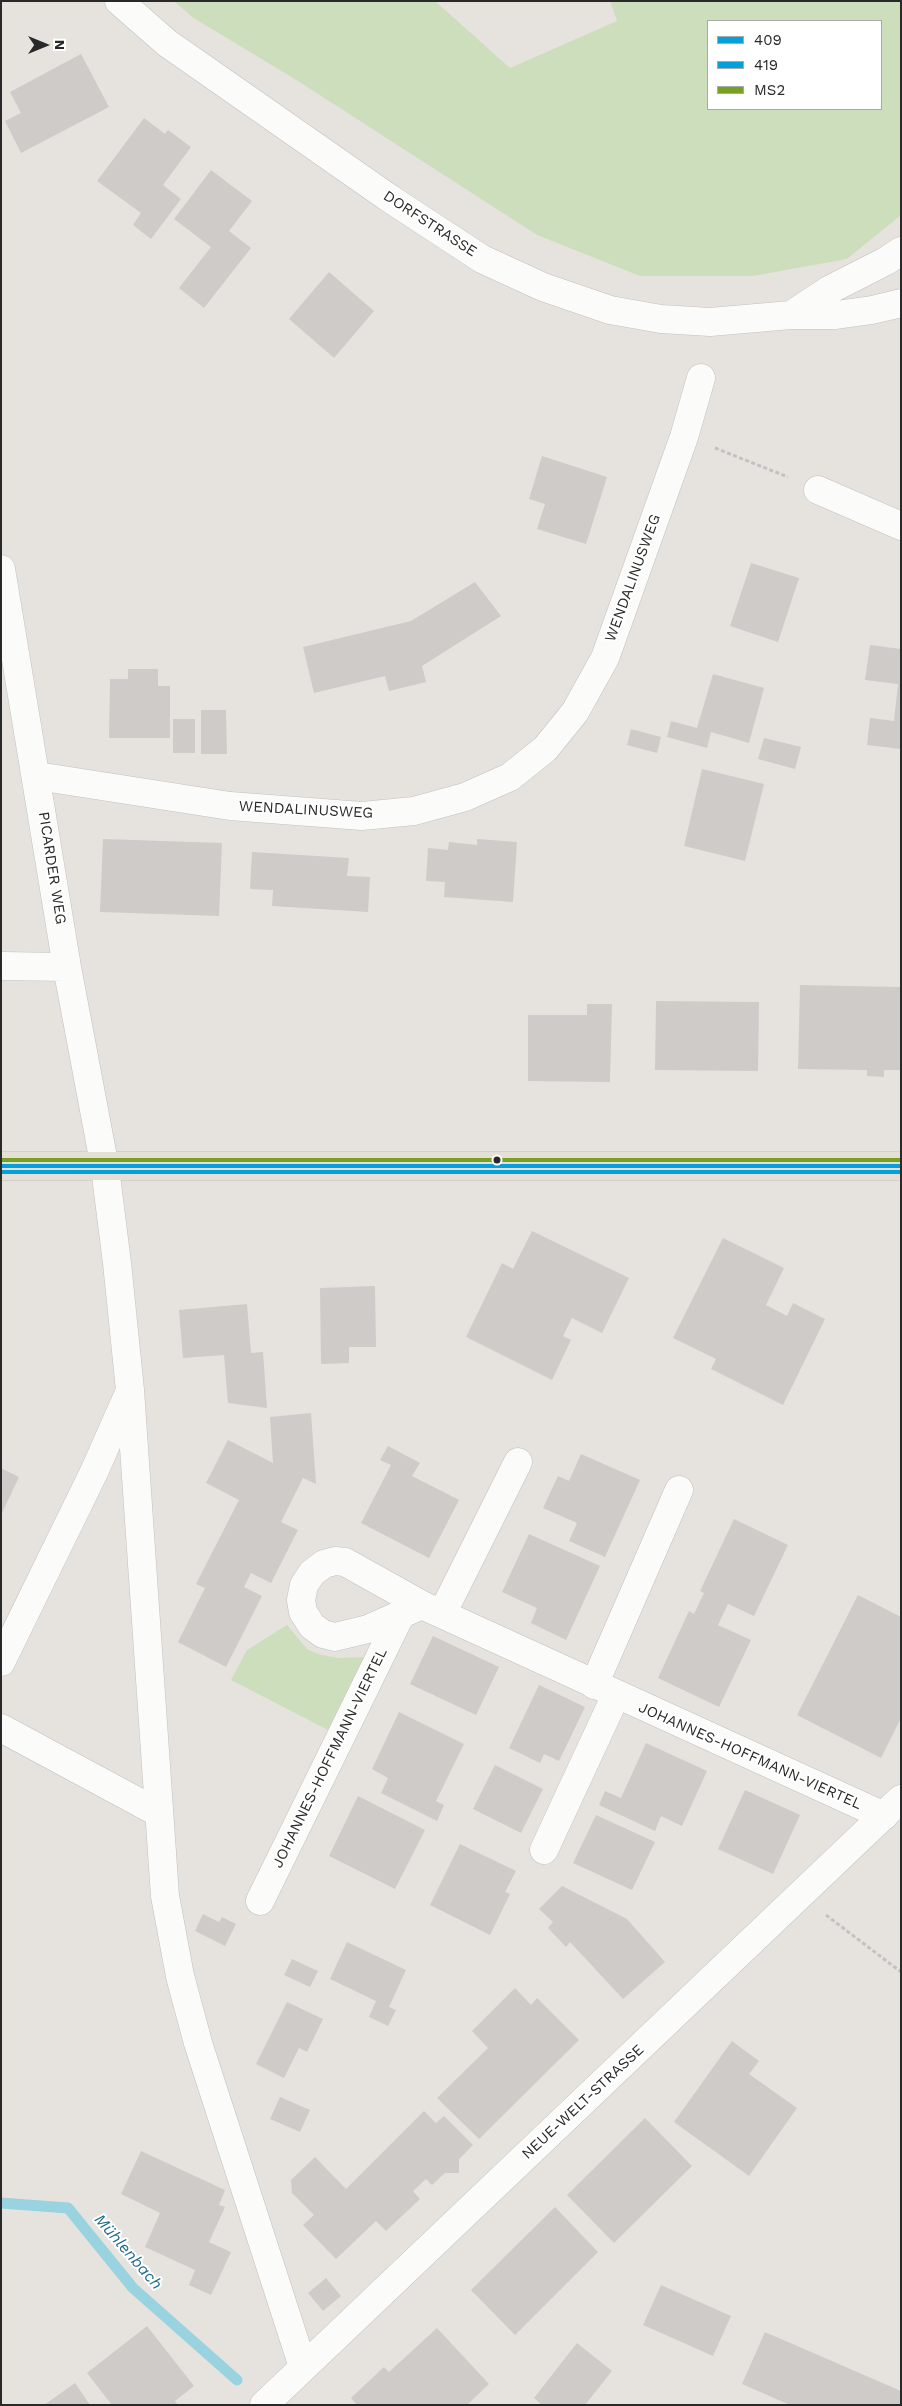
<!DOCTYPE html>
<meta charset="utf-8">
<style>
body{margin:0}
#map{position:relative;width:902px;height:2406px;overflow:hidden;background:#e6e3df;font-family:"Work Sans",sans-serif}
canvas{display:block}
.frame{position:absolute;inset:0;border:2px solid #292929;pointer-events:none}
.legend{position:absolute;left:707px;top:20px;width:175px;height:90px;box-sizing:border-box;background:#fff;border:1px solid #a9a9a9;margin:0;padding:6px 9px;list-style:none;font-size:15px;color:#292929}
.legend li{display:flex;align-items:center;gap:10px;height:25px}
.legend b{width:25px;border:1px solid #a9a9a9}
.north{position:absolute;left:20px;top:20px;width:50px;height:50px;-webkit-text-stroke:4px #fff;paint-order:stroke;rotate:90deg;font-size:14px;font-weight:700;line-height:20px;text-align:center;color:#292929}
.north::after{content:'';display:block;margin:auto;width:18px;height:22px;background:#292929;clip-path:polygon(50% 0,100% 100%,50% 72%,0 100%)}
</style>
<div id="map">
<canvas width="902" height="2406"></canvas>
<div class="frame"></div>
<ul class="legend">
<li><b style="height:6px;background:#04a0db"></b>409</li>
<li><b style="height:6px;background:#04a0db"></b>419</li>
<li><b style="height:6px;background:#77a123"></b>MS2</li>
</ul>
<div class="north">N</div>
</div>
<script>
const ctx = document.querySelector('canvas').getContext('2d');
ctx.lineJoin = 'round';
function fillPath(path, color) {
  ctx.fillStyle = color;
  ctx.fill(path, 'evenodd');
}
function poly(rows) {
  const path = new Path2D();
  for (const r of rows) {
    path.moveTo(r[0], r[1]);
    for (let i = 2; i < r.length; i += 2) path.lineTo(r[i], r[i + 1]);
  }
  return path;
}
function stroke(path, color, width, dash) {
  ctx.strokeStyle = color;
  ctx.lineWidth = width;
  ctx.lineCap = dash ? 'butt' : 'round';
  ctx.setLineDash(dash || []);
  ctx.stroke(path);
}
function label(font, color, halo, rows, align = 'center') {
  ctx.font = font + ' "Work Sans",sans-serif';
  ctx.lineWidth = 4;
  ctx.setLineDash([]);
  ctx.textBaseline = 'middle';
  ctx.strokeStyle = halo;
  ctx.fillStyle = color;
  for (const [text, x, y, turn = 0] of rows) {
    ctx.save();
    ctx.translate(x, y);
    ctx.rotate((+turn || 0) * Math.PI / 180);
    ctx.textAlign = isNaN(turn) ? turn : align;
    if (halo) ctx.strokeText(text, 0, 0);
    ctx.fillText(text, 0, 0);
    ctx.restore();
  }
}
fillPath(poly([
 [174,1,435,1,510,68,617,21,610,1,901,1,901,215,847,259,753,276,640,276,537,235,298,81,192,17],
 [708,21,881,21,881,109,708,109],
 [287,1625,307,1649,321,1655,340,1658,365,1657,328,1730,231,1680,247,1650]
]), '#ccdebc');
stroke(poly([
 [1,2203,68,2208,133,2288,237,2380]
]), '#9ad3e0', 11);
fillPath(poly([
 [81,54,109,107,21,153,5,121,21,113,10,92],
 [144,118,165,134,168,130,191,147,163,185,181,199,151,239,133,225,141,213,97,181],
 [211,170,252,201,229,231,251,248,204,308,179,288,211,247,174,219],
 [329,272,374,311,334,358,289,319],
 [542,456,607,477,586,544,537,529,545,504,529,499],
 [751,563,799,578,778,642,730,626],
 [475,582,501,616,422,666,426,682,389,691,385,676,314,693,303,647,411,621],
 [870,645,901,649,901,749,867,745,870,718,894,721,898,684,865,680],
 [128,669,158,669,158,686,170,686,170,738,109,738,110,679,128,679],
 [713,674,764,688,749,743,711,732,707,748,667,737,671,721,697,728],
 [201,710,226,710,227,754,201,754],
 [173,719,195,719,195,753,173,753],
 [631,729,661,737,657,753,627,745],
 [764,738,801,747,795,769,758,759],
 [702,769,764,784,745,861,684,846],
 [103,839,222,843,219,916,100,912],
 [477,839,517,842,513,902,444,897,445,882,426,881,428,848,448,850,449,842,477,845],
 [252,852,349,858,347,876,370,877,368,912,272,906,273,890,250,889],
 [800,985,901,987,901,1070,884,1070,884,1077,867,1076,867,1070,798,1069],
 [656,1001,759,1002,758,1071,655,1070],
 [587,1004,612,1004,610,1082,528,1081,528,1015,587,1015],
 [532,1231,629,1278,602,1333,572,1318,563,1336,571,1340,552,1380,466,1337,502,1263,513,1269],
 [723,1238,784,1268,766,1305,787,1316,793,1303,825,1319,783,1405,711,1369,716,1359,673,1338],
 [375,1286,376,1347,349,1347,349,1363,321,1364,320,1288],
 [247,1304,251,1353,263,1352,267,1408,228,1403,224,1355,183,1358,179,1310],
 [311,1413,316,1484,303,1478,281,1522,298,1530,271,1583,251,1573,244,1587,262,1596,226,1667,178,1642,205,1588,196,1584,239,1500,206,1483,228,1440,273,1463,270,1417],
 [388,1446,420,1463,412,1476,459,1500,429,1558,361,1523,391,1465,380,1460],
 [581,1454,640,1480,605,1557,569,1541,577,1523,543,1508,558,1476,569,1481],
 [1,1468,19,1477,1,1515],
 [734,1519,788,1545,754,1616,728,1604,718,1625,751,1640,719,1707,658,1678,689,1611,694,1614,704,1593,700,1591],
 [529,1534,600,1566,566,1640,531,1623,537,1608,502,1592],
 [858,1595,901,1617,901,1718,881,1758,797,1715],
 [433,1636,499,1667,476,1715,410,1684],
 [539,1685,585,1707,559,1761,544,1754,540,1763,509,1748],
 [399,1712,464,1744,436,1801,444,1805,437,1821,381,1793,388,1778,372,1769],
 [646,1743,707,1771,682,1826,661,1816,655,1831,599,1805,605,1791,621,1798],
 [495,1765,543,1789,521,1833,473,1809],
 [745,1790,800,1815,773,1874,718,1849],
 [358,1796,425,1830,395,1889,329,1856],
 [596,1815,655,1842,632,1890,573,1863],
 [460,1844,516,1871,505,1892,510,1894,490,1935,430,1905],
 [562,1886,627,1919,665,1962,623,1999,570,1942,566,1947,548,1928,553,1922,539,1909],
 [203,1914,219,1922,222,1917,236,1924,225,1946,195,1931],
 [347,1942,406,1970,389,2007,396,2010,388,2026,369,2017,376,2001,330,1979],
 [292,1959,318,1971,310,1987,284,1975],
 [515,1988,531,2005,537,1998,579,2040,479,2139,437,2098,488,2048,472,2031],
 [287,2002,323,2019,307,2052,299,2048,284,2078,256,2064],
 [732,2041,759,2061,749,2074,797,2108,749,2176,674,2122],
 [280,2097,310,2110,300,2132,270,2119],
 [424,2111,436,2123,444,2116,473,2145,459,2159,459,2173,445,2173,432,2185,426,2179,413,2191,420,2199,386,2231,376,2221,336,2259,303,2225,314,2215,292,2193,291,2180,315,2157,346,2189],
 [645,2118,692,2166,614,2243,567,2195],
 [141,2151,225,2190,219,2205,225,2207,209,2242,231,2252,211,2295,189,2285,195,2270,145,2247,160,2213,121,2194],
 [555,2207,598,2252,515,2335,471,2290],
 [326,2278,341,2296,323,2311,308,2293],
 [661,2285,731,2316,713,2356,643,2325],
 [147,2326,194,2386,175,2401,178,2405,112,2405,87,2373],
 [437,2328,489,2384,467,2405,357,2405,351,2398,384,2367,389,2372],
 [765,2332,901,2391,901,2405,790,2405,742,2384],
 [577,2343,612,2371,585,2405,542,2405,534,2398],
 [75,2383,90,2405,44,2405]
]), '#cecbc8');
const minor = poly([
 [119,1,167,43,389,198,482,259,543,287,610,310,661,319,710,322,791,315,836,315,872,310,901,303],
 [791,315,829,290,886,261,901,251],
 [818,490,901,526],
 [1,569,67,967,105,1168,117,1263,130,1390,165,1896,180,1976,198,2043,303,2367],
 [37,776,230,806,362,816,414,811,465,797,510,777,545,749,575,712,605,658,684,437,701,378],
 [1,966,67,967],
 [422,1605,368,1629,335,1637,323,1634,312,1626,303,1612,301,1600,304,1585,312,1573,324,1564,335,1561,345,1562,422,1605,884,1816],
 [442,1614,518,1462],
 [1,1662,94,1472,129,1393],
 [594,1685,679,1490],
 [1,1728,157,1812],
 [544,1850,616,1695],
 [260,1901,401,1614],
 [264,2405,901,1799]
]);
const major = poly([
 [1,1166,901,1166]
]);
stroke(minor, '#c1c0c0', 29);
stroke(major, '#bfbebd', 29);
stroke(poly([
 [715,448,788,477],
 [826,1915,901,1972]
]), '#c3c2c2', 3, [4, 2.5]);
stroke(minor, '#fbfbfa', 28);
stroke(major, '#e4e0d5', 28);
stroke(poly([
 [1,1166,901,1166]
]), '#04a0db', 4);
stroke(poly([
 [1,1172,901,1172]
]), '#04a0db', 4);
stroke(poly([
 [1,1160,901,1160]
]), '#77a123', 4);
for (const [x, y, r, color] of [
 [497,1160,4.5,"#292929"]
]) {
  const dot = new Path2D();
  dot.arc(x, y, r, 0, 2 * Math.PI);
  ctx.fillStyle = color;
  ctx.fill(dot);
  stroke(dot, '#fff', 2);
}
label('15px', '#292929', '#fff', [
 ["DORFSTRASSE",430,224,33],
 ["WENDALINUSWEG",633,578,-70],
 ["WENDALINUSWEG",306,810,3],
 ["PICARDER WEG",52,868,81],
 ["JOHANNES-HOFFMANN-VIERTEL",750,1756,24],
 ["JOHANNES-HOFFMANN-VIERTEL",330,1758,-64],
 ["NEUE-WELT-STRASSE",583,2102,-43]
]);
label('italic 16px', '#1c6b8a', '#fff', [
 ["Mühlenbach",128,2252,49]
]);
</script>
